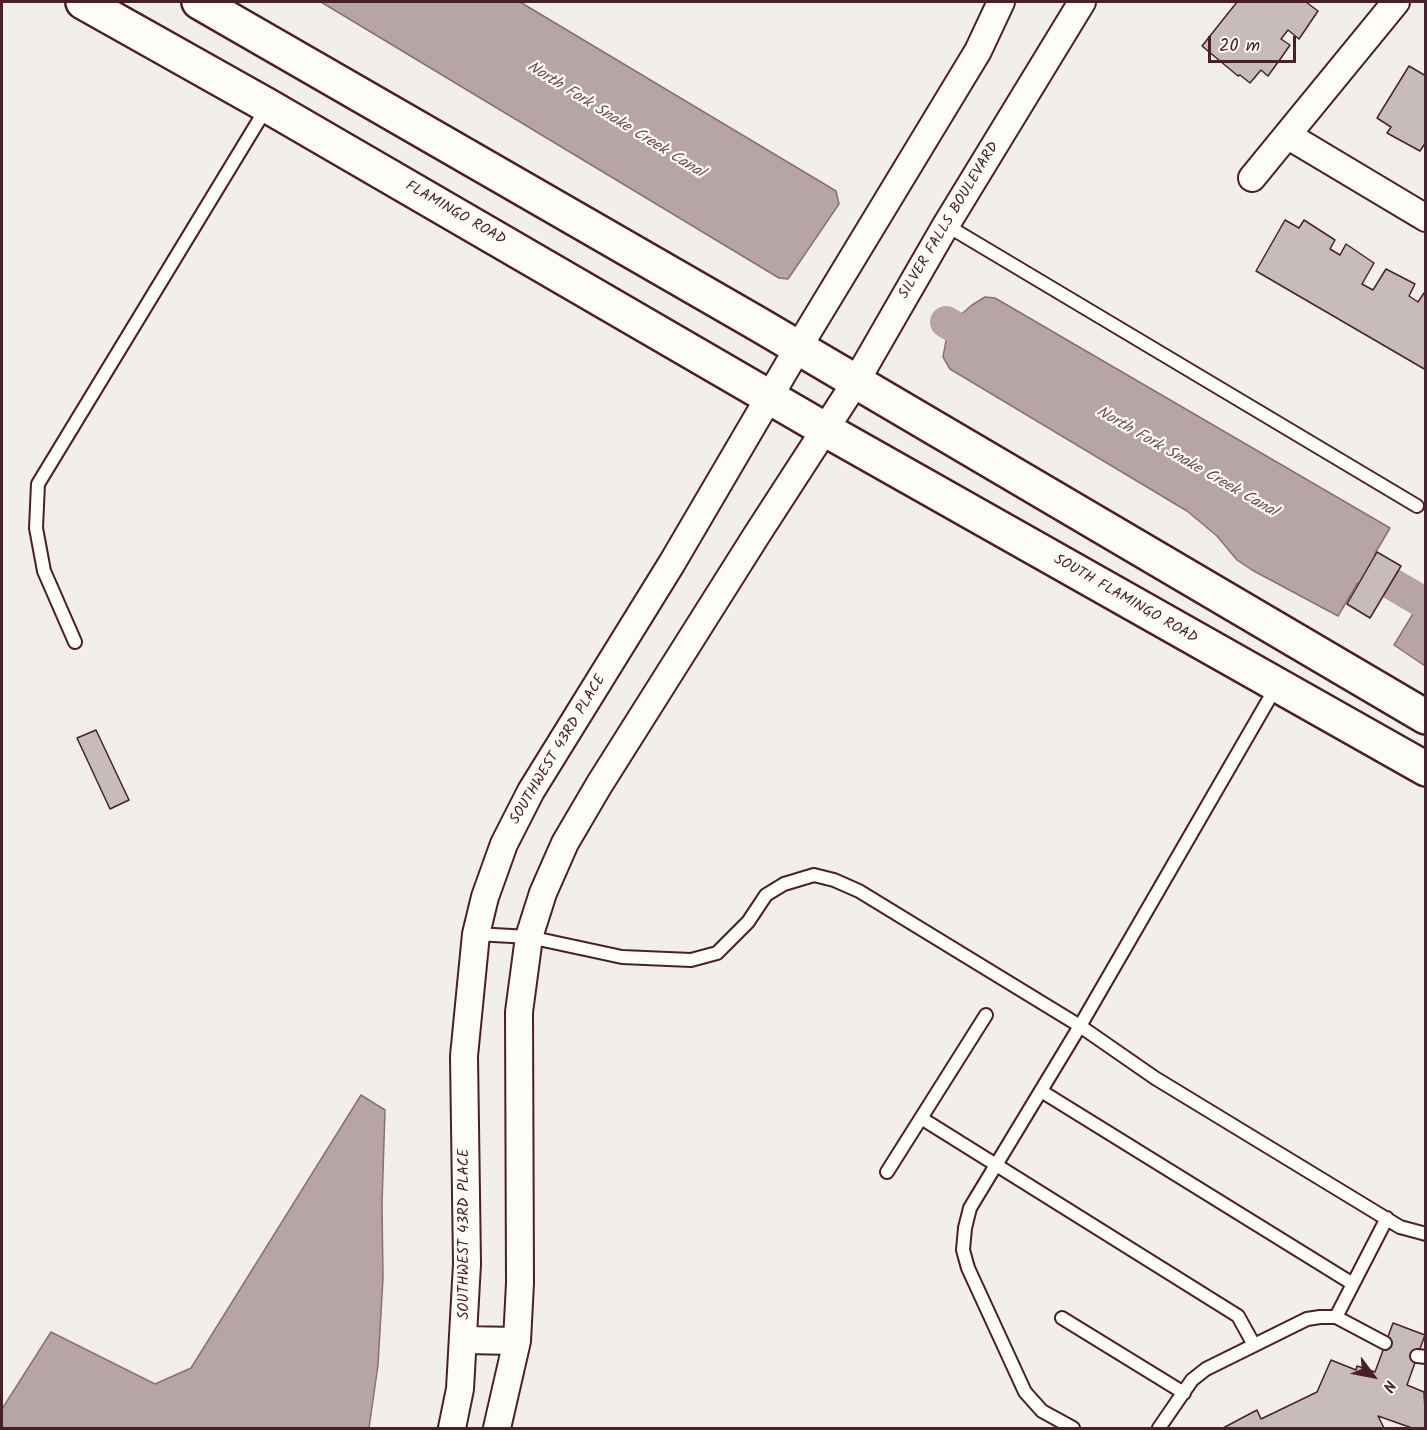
<!DOCTYPE html>
<style>
body{margin:0}
#map{position:relative;width:1427px;height:1430px;overflow:hidden;background:#f2efeb;font-family:Kalam,sans-serif}
canvas{display:block}
.frame{position:absolute;inset:0;border:3px solid #4a1f2b;pointer-events:none}
.north{position:absolute;left:1343px;top:1346px;width:60px;height:60px;-webkit-text-stroke:4px #fdfcf7;paint-order:stroke;rotate:122deg;font-size:16px;font-weight:700;line-height:24px;text-align:center;color:#4a1f2b}
.north::after{content:'';display:block;margin:auto;width:21px;height:27px;background:#4a1f2b;clip-path:polygon(50% 0,100% 100%,50% 72%,0 100%)}
.scale{position:absolute;left:1208px;top:36px;width:88px;height:27px;box-sizing:border-box;border:3px solid #4a1f2b;border-top:0;padding-left:8px;font-size:18px;line-height:21px;white-space:nowrap;color:#4a1f2b;-webkit-text-stroke:4px #fdfcf7;paint-order:stroke}
</style>
<div id="map">
<canvas width="1427" height="1430"></canvas>
<div class="frame"></div>
<div class="north">N</div>
<div class="scale">20 m</div>
</div>
<script>
const ctx = document.querySelector('canvas').getContext('2d');
ctx.lineJoin = 'round';
function fillPath(path, color) {
  ctx.fillStyle = color;
  ctx.fill(path, 'evenodd');
}
function poly(rows) {
  const path = new Path2D();
  for (const r of rows) {
    path.moveTo(r[0], r[1]);
    for (let i = 2; i < r.length; i += 2) path.lineTo(r[i], r[i + 1]);
  }
  return path;
}
function stroke(path, color, width, dash) {
  ctx.strokeStyle = color;
  ctx.lineWidth = width;
  ctx.lineCap = dash ? 'butt' : 'round';
  ctx.setLineDash(dash || []);
  ctx.stroke(path);
}
function label(font, color, halo, rows, align = 'center') {
  ctx.font = font + ' Kalam,sans-serif';
  ctx.lineWidth = 4.5;
  ctx.setLineDash([]);
  ctx.textBaseline = 'middle';
  ctx.strokeStyle = halo;
  ctx.fillStyle = color;
  for (const [text, x, y, turn = 0] of rows) {
    ctx.save();
    ctx.translate(x, y);
    ctx.rotate((+turn || 0) * Math.PI / 180);
    ctx.textAlign = isNaN(turn) ? turn : align;
    if (halo) ctx.strokeText(text, 0, 0);
    ctx.fillText(text, 0, 0);
    ctx.restore();
  }
}
const water = poly([
 [321,2,520,2,836,191,839,204,788,279,779,278,321,2],
 [985,297,995,298,1390,528,1338,616,1252,570,1237,560,1217,536,1187,511,950,369,943,357,947,335,958,317,972,305,985,297],
 [1425,594,1425,666,1394,645,1425,594],
 [361,1095,385,1110,382,1204,383,1278,378,1365,369,1428,2,1428,2,1409,51,1332,155,1384,191,1368,361,1095]
]);
fillPath(water, '#b7a5a6');
stroke(water, '#8b6f75', 1.5);
stroke(poly([
 [946,322,990,348],
 [1328,546,1426,604]
]), '#b7a5a6', 32);
const building = poly([
 [1237,2,1306,2,1318,11,1299,39,1288,30,1281,39,1290,45,1281,58,1268,76,1261,70,1250,83,1240,75,1238,76,1202,46,1237,2],
 [1409,66,1426,76,1426,142,1420,151,1387,133,1391,127,1377,118,1409,66],
 [1285,220,1299,228,1304,220,1335,240,1330,249,1340,255,1346,244,1374,263,1362,284,1373,290,1386,269,1415,284,1409,296,1418,302,1424,293,1426,294,1426,370,1256,271,1285,220],
 [1377,552,1401,566,1370,618,1347,604,1377,552],
 [96,730,129,800,110,809,77,738,96,730],
 [1393,1323,1425,1335,1407,1385,1424,1392,1426,1428,1412,1428,1378,1416,1384,1428,1223,1428,1257,1410,1261,1419,1317,1392,1331,1360,1356,1370,1357,1366,1375,1372,1393,1323]
]);
fillPath(building, '#c8bbbb');
stroke(building, '#4a1f2b', 1.5);
const lane = poly([
 [946,225,1417,506],
 [75,642,44,571,36,528,38,484,267,107],
 [476,934,529,937,622,957,691,960,717,953,748,922,766,895,784,884,814,875,834,880,859,891,1080,1026,1155,1078,1400,1227,1426,1234],
 [1041,1091,1353,1284],
 [921,1118,1238,1316,1254,1345],
 [887,1172,986,1015],
 [1336,1317,1387,1218],
 [1062,1318,1184,1393],
 [1417,1356,1426,1357],
 [1073,1428,1042,1411,1025,1392,968,1268,963,1250,965,1228,970,1208,1080,1026,1276,687],
 [1159,1428,1192,1380,1206,1369,1307,1319,1320,1317,1336,1317,1385,1343]
]);
const street = poly([
 [1287,135,1426,218],
 [1252,178,1396,2],
 [464,1340,517,1341],
 [452,1428,460,1389,467,1264,464,1056,476,934,485,897,504,844,531,791,672,563,798,348,978,51,1001,2],
 [497,1428,517,1341,520,1283,519,1012,529,937,543,893,565,843,599,785,756,536,855,383,946,225,1082,2]
]);
const secondary = poly([
 [83,2,268,106,826,430,1426,769],
 [199,2,758,324,1426,717]
]);
stroke(lane, '#4a1f2b', 16);
stroke(street, '#4a1f2b', 30);
stroke(secondary, '#4a1f2b', 38);
stroke(lane, '#fdfcf7', 12);
stroke(street, '#fdfcf7', 26);
stroke(secondary, '#fdfcf7', 33);
label('15px', '#4a1f2b', '#fdfcf7', [
 ["FLAMINGO ROAD",455,214,30],
 ["SILVER FALLS BOULEVARD",950,221,-59],
 ["SOUTH FLAMINGO ROAD",1125,600,30],
 ["SOUTHWEST 43RD PLACE",559,750,-59],
 ["SOUTHWEST 43RD PLACE",465,1234,-90]
]);
label('italic 16px', '#704e56', '#fdfcf7', [
 ["North Fork Snake Creek Canal",615,121,32],
 ["North Fork Snake Creek Canal",1186,463,30]
]);
</script>
